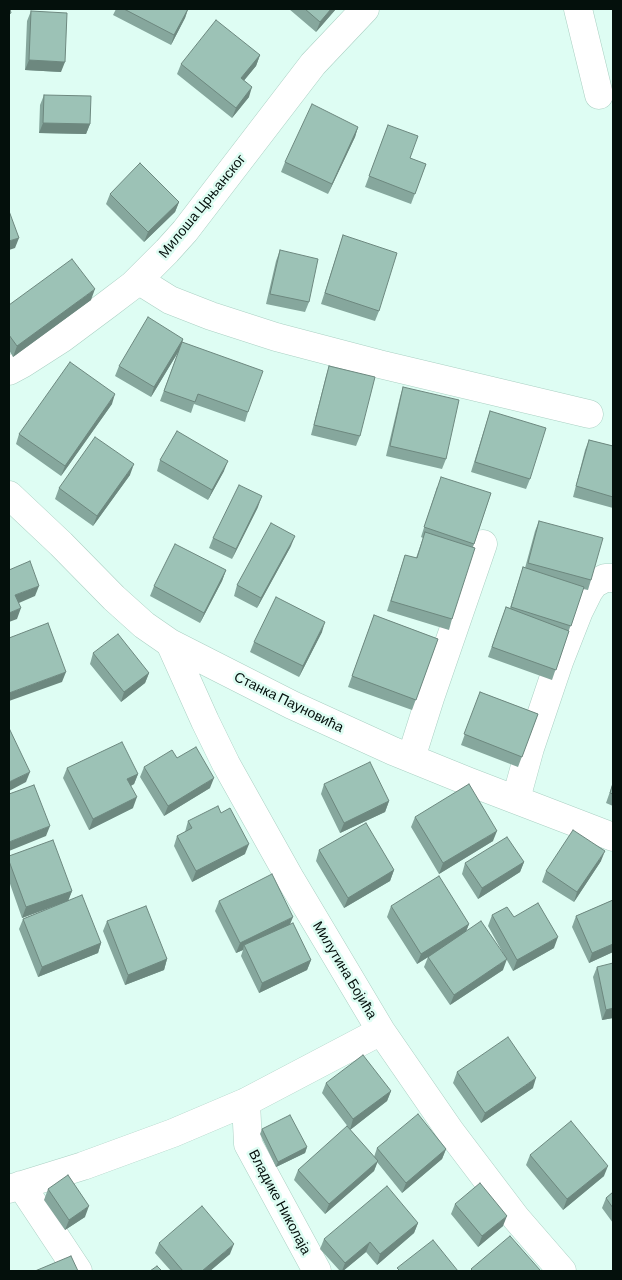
<!DOCTYPE html>
<meta charset="utf-8">
<style>
body{margin:0}
#map{position:relative;width:622px;height:1280px;overflow:hidden;background:#defdf3;font-family:Barlow,sans-serif}
canvas{display:block}
.frame{position:absolute;inset:0;border:10px solid #04100c;pointer-events:none}
</style>
<div id="map">
<canvas width="622" height="1280"></canvas>
<div class="frame"></div>
</div>
<script>
const ctx = document.querySelector('canvas').getContext('2d');
ctx.lineJoin = 'round';
function poly(rows) {
  const path = new Path2D();
  for (const r of rows) {
    path.moveTo(r[0], r[1]);
    for (let i = 2; i < r.length; i += 2) path.lineTo(r[i], r[i + 1]);
  }
  return path;
}
function stroke(path, color, width, dash) {
  ctx.strokeStyle = color;
  ctx.lineWidth = width;
  ctx.lineCap = dash ? 'butt' : 'round';
  ctx.setLineDash(dash || []);
  ctx.stroke(path);
}
function fillPath(path, color) {
  ctx.fillStyle = color;
  ctx.fill(path, 'evenodd');
}
function label(font, color, halo, rows, align = 'center') {
  ctx.font = font + ' Barlow,sans-serif';
  ctx.lineWidth = 5;
  ctx.setLineDash([]);
  ctx.textBaseline = 'middle';
  ctx.strokeStyle = halo;
  ctx.fillStyle = color;
  for (const [text, x, y, turn = 0] of rows) {
    ctx.save();
    ctx.translate(x, y);
    ctx.rotate((+turn || 0) * Math.PI / 180);
    ctx.textAlign = isNaN(turn) ? turn : align;
    if (halo) ctx.strokeText(text, 0, 0);
    ctx.fillText(text, 0, 0);
    ctx.restore();
  }
}
const street = poly([
 [578,9,599,95],
 [138,280,170,300,211,316,276,337,379,364,589,414],
 [9,371,22,364,61,339,108,304,133,285,167,251,185,231,313,64,365,9],
 [9,495,61,544,114,598,144,625,170,643,292,705,393,751,467,781,613,837],
 [170,643,205,721,226,764,291,880,381,1031,450,1131,516,1218,562,1271],
 [411,758,430,698,483,544],
 [516,799,530,748,559,662,579,611,589,591,594,584,605,578,613,578],
 [246,1102,248,1144,317,1271],
 [21,1185,78,1271],
 [9,1189,83,1166,173,1133,246,1102,381,1031]
]);
stroke(street, '#aad0c3', 29);
stroke(street, '#fff', 28);
fillPath(poly([
 [116,9,188,9,185,18,171,45,113,15],
 [289,9,336,9,316,32],
 [31,11,61,72,25,70,27,21],
 [260,55,256,66,244,80,249,97,232,118,177,74,181,64],
 [44,95,90,124,86,134,39,133,40,105],
 [388,125,410,158,426,164,411,204,365,187],
 [358,127,355,137,328,194,281,172,285,162],
 [110,194,179,202,175,212,144,242,106,204],
 [343,235,379,311,375,321,321,304],
 [280,250,309,302,305,312,266,304,276,261],
 [91,300,13,357,9,350,9,305],
 [183,339,180,349,151,397,115,376,119,366],
 [182,342,248,412,245,422,194,404,191,413,160,401],
 [329,366,360,436,356,446,311,435,326,376],
 [403,387,446,459,442,469,386,456,400,397],
 [112,404,61,476,16,444,19,434],
 [490,411,530,479,526,489,471,472],
 [589,440,613,446,613,508,573,497,585,450],
 [160,460,224,471,208,500,157,471],
 [130,475,93,526,55,499,59,488],
 [437,487,491,493,473,547,452,619,449,630,387,611,405,555,416,558,423,538,421,537],
 [258,507,232,559,209,548,213,538],
 [539,521,591,580,588,590,583,589,552,680,488,657,506,607,510,608,523,567,525,568,535,531],
 [291,546,257,608,234,596,237,585],
 [226,570,222,581,200,623,150,596,154,586],
 [374,615,438,639,412,710,348,687],
 [322,632,299,677,250,652,254,642],
 [93,653,149,673,145,683,121,702,90,664],
 [480,692,538,714,518,767,461,745],
 [177,758,210,788,164,816,140,777,144,767],
 [67,768,138,774,134,784,131,786,133,808,89,830,63,778],
 [613,783,613,806,606,803],
 [324,784,389,801,385,812,340,833,321,794],
 [415,817,493,841,439,874,411,827],
 [188,821,245,854,192,882,174,846,177,836,185,832],
 [319,850,394,870,390,881,344,908,316,861],
 [9,856,72,891,68,901,101,943,98,953,38,977,19,929,23,919,65,902,22,918,9,881],
 [601,861,574,902,542,882,546,871],
 [524,862,520,872,478,899,462,874,465,863],
 [613,900,613,952,589,963,572,927,576,916],
 [219,901,290,924,311,960,307,970,259,993,241,956,243,950,236,953,215,911],
 [391,906,469,924,466,931,503,970,450,1005,424,967,428,957,417,964,387,917],
 [492,915,554,948,513,971,488,926],
 [107,921,167,959,164,970,125,985,103,931],
 [597,967,613,1018,602,1020,593,977],
 [457,1072,533,1088,481,1123,453,1083],
 [326,1083,391,1091,387,1101,350,1130,374,1157,377,1148,446,1149,442,1159,402,1193,377,1162,374,1171,325,1214,294,1180,298,1170,349,1128,322,1093],
 [262,1129,307,1147,305,1153,276,1167,260,1134],
 [530,1155,604,1176,563,1210,526,1165],
 [48,1189,85,1217,65,1230,44,1200],
 [613,1192,613,1223,602,1208,606,1198],
 [455,1204,503,1226,478,1247,451,1214],
 [418,1223,414,1233,377,1265,366,1252,343,1271,340,1271,320,1249,324,1239],
 [159,1243,230,1254,210,1271,171,1271,155,1253]
]), '#86a79d');
fillPath(poly([
 [188,9,185,18,171,45,174,35],
 [331,9,336,9,316,32,320,22],
 [260,55,256,66,238,88,241,78],
 [29,60,65,62,61,72,25,70],
 [252,87,249,97,232,118,236,108],
 [43,123,90,124,86,134,39,133],
 [358,127,355,137,328,194,332,184],
 [179,202,175,212,144,242,148,232],
 [19,238,15,248,9,250,9,241],
 [95,289,91,300,13,357,17,346],
 [183,339,180,349,151,397,154,387],
 [115,394,112,404,61,476,65,466],
 [228,461,224,471,208,500,212,490],
 [134,464,130,475,93,526,97,516],
 [262,496,258,507,232,559,236,549],
 [295,536,291,546,257,608,261,598],
 [226,570,222,581,200,623,204,613],
 [39,586,35,596,12,606,15,595],
 [21,608,17,619,9,622,9,613],
 [325,622,322,632,299,677,303,666],
 [66,672,62,682,9,701,9,693],
 [149,673,145,683,121,702,124,692],
 [30,772,26,782,9,791,9,782],
 [138,774,134,784,124,789,127,779],
 [214,778,210,788,164,816,168,806],
 [137,797,133,808,89,830,93,819],
 [389,801,385,812,340,833,344,823],
 [50,826,46,836,9,851,9,842],
 [497,831,493,841,439,874,443,863],
 [249,844,245,854,192,882,196,871],
 [605,851,601,861,574,902,577,892],
 [524,862,520,872,478,899,482,888],
 [394,870,390,881,344,908,348,898],
 [72,891,68,901,22,918,26,907],
 [293,917,289,927,244,945,243,950,236,953,240,943],
 [469,924,465,934,417,964,421,954],
 [558,937,554,948,513,971,517,960],
 [101,943,98,953,38,977,42,967],
 [613,944,613,952,589,963,592,953],
 [167,959,164,970,125,985,128,975],
 [507,959,503,970,450,1005,454,995],
 [311,960,307,970,259,993,262,983],
 [613,1008,613,1018,602,1020,606,1010],
 [536,1078,533,1088,481,1123,485,1113],
 [391,1091,387,1101,350,1130,353,1119],
 [307,1147,305,1153,276,1167,278,1162],
 [446,1149,442,1159,402,1193,406,1183],
 [378,1161,374,1171,325,1214,329,1204],
 [608,1166,604,1176,563,1210,567,1199],
 [89,1206,85,1217,65,1230,69,1220],
 [507,1216,503,1226,478,1247,482,1236],
 [418,1223,414,1233,377,1265,380,1254],
 [370,1242,366,1252,343,1271,342,1271,345,1263],
 [234,1244,230,1254,210,1271,202,1271]
]), '#6d887f');
const building = poly([
 [9,9,10,9,11,13,9,14,9,9],
 [124,9,188,9,174,35,124,9],
 [305,9,331,9,320,22,305,9],
 [31,11,67,13,65,62,29,60,31,11],
 [216,20,260,55,241,78,252,87,236,108,181,64,216,20],
 [44,95,91,96,90,124,43,123,44,95],
 [312,104,358,127,332,184,285,162,312,104],
 [388,125,418,136,410,158,426,164,415,194,369,176,388,125],
 [140,163,179,202,148,232,110,194,140,163],
 [9,211,19,238,9,241,9,211],
 [343,235,397,253,379,311,325,293,343,235],
 [280,250,318,259,309,302,270,294,280,250],
 [72,259,95,289,17,346,9,335,9,305,72,259],
 [148,317,183,339,154,387,119,366,148,317],
 [182,342,263,371,248,412,198,394,195,402,164,391,182,342],
 [70,362,115,394,65,466,19,434,70,362],
 [329,366,375,377,360,436,314,425,329,366],
 [403,387,459,400,446,459,390,446,403,387],
 [490,411,546,428,530,479,475,462,490,411],
 [177,431,228,461,212,490,160,460,177,431],
 [95,437,134,464,97,516,59,488,95,437],
 [589,440,613,446,613,497,576,486,589,440],
 [441,477,491,493,474,544,424,527,441,477],
 [239,485,262,496,236,549,213,538,239,485],
 [539,521,603,538,591,580,528,563,539,521],
 [271,523,295,536,261,598,237,585,271,523],
 [425,532,475,548,452,619,391,601,405,555,417,558,425,532],
 [175,544,226,570,204,613,154,586,175,544],
 [30,561,39,586,15,595,21,608,9,613,9,570,30,561],
 [523,567,584,587,571,626,511,607,523,567],
 [276,597,325,622,303,666,254,642,276,597],
 [506,607,569,631,556,670,492,647,506,607],
 [374,615,438,639,416,700,352,676,374,615],
 [48,623,66,672,9,693,9,638,48,623],
 [118,634,149,673,124,692,93,653,118,634],
 [480,692,538,714,522,757,464,734,480,692],
 [9,728,30,772,9,782,9,728],
 [122,742,138,774,127,779,137,797,93,819,67,768,122,742],
 [196,747,214,778,168,806,144,767,172,750,177,758,196,747],
 [370,762,389,801,344,823,324,784,370,762],
 [613,783,613,794,610,793,613,783],
 [469,784,497,831,443,863,415,817,469,784],
 [34,785,50,826,9,842,9,794,34,785],
 [218,806,221,813,230,808,249,844,196,871,177,836,192,828,188,821,218,806],
 [366,823,394,870,348,898,319,850,366,823],
 [573,830,605,851,577,892,546,871,573,830],
 [507,837,524,862,482,888,465,863,507,837],
 [53,840,72,891,26,907,9,861,9,856,53,840],
 [272,874,293,917,240,943,219,901,272,874],
 [439,876,469,924,421,954,391,906,439,876],
 [82,895,101,943,42,967,23,919,82,895],
 [613,900,613,944,592,953,576,916,613,900],
 [538,903,558,937,517,960,492,915,507,907,514,917,538,903],
 [146,906,167,959,128,975,107,921,146,906],
 [481,921,507,959,454,995,428,957,481,921],
 [293,923,311,960,262,983,244,945,293,923],
 [613,963,613,1008,606,1010,597,967,613,963],
 [508,1037,536,1078,485,1113,457,1072,508,1037],
 [363,1055,391,1091,353,1119,326,1083,363,1055],
 [418,1114,446,1149,406,1183,377,1148,418,1114],
 [290,1115,307,1147,278,1162,262,1129,290,1115],
 [571,1121,608,1166,567,1199,530,1155,571,1121],
 [347,1126,378,1161,329,1204,298,1170,347,1126],
 [68,1175,89,1206,69,1220,48,1189,68,1175],
 [480,1183,507,1216,482,1236,455,1204,480,1183],
 [387,1186,418,1223,380,1254,370,1242,345,1263,324,1239,387,1186],
 [613,1192,613,1208,606,1198,613,1192],
 [202,1206,234,1244,202,1271,183,1271,159,1243,202,1206],
 [510,1236,540,1270,539,1271,473,1271,471,1269,510,1236],
 [433,1240,458,1271,400,1271,397,1268,433,1240],
 [71,1256,78,1271,35,1271,71,1256],
 [157,1266,162,1271,150,1271,157,1266]
]);
fillPath(building, '#9cc2b6');
stroke(building, '#6d887f', 1);
label('14px', '#04100c', '#defdf3', [
 ["Милоша Црњанског",202,206,-51],
 ["Станка Пауновића",289,702,26],
 ["Милутина Бојића",345,970,59],
 ["Владике Николаја",280,1202,62]
]);
</script>
